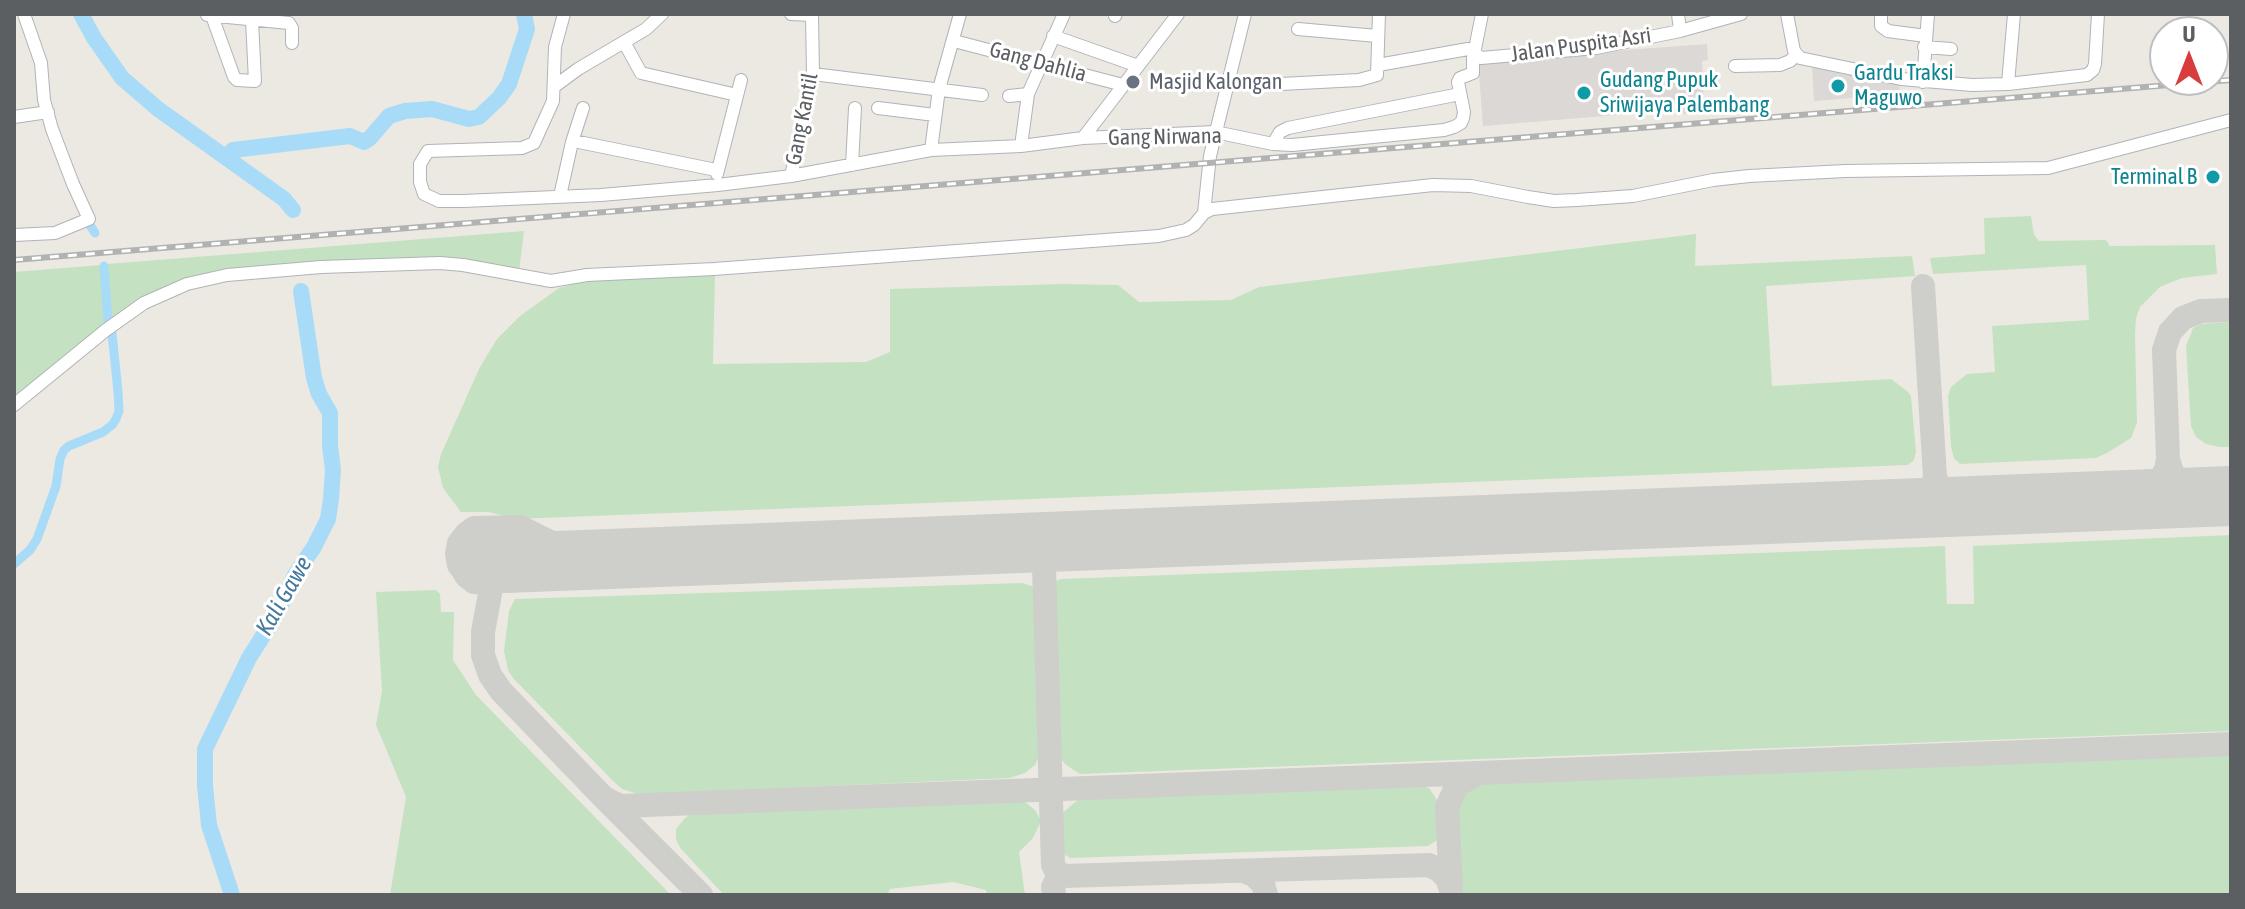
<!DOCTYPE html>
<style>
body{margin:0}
#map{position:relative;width:2245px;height:909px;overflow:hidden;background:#ece9e3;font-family:"Asap Condensed",sans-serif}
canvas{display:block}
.frame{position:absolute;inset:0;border:16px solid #5b5f62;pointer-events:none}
.north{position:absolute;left:2149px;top:16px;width:80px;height:80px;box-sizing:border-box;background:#fff;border:2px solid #bdbfc0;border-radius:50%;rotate:0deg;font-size:22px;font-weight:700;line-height:32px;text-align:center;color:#5b5f62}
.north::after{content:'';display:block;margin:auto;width:28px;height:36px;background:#d93c3d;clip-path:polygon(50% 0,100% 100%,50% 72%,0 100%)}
</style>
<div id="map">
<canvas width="2245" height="909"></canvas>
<div class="frame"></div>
<div class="north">U</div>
</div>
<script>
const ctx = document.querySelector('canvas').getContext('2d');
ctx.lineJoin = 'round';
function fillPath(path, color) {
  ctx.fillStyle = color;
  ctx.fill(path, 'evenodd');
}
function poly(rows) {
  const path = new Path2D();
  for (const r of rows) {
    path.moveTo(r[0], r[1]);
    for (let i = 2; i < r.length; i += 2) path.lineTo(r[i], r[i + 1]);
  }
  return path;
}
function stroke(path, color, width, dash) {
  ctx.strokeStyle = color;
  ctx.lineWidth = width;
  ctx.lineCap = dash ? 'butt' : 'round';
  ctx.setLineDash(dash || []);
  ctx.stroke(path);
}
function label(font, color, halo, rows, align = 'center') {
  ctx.font = font + ' "Asap Condensed",sans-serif';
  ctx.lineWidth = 6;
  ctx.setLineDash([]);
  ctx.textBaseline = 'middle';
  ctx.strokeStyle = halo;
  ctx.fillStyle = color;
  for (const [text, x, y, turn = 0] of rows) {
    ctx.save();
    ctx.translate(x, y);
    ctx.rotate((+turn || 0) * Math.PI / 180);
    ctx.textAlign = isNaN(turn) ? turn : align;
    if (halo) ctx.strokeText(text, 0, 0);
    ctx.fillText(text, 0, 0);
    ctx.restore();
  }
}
fillPath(poly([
 [1707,44,1708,60,1702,61,1704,106,1686,107,1686,114,1653,112,1483,126,1478,61],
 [1812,64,1899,82,1900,94,1814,101]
]), '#dbd8d5');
fillPath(poly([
 [2031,216,2034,235,2039,241,2106,240,2110,246,2215,245,2217,274,2182,278,2160,287,2140,307,2136,318,2135,334,2137,423,2131,438,2107,453,2096,458,1960,464,1954,458,1951,447,1948,396,1951,387,1967,374,1995,372,1992,326,2089,320,2086,265,1933,274,1930,258,1985,254,1984,218],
 [524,231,519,272,475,262,223,271,112,320,107,264],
 [1696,234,1695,266,1912,256,1915,276,1766,286,1772,386,1891,379,1907,391,1911,396,1916,452,1914,460,1908,465,515,519,489,512,461,512,443,488,438,467,441,454,480,367,497,339,520,316,559,288,586,281,715,275,713,364,866,362,890,352,890,289,1064,284,1118,285,1139,302,1231,300,1259,287],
 [101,265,106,324,14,399,14,272],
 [2231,322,2231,447,2220,447,2206,444,2196,437,2191,426,2186,346,2193,328,2201,324],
 [2231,535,2231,731,1080,774,1066,765,1059,757,1057,743,1052,587,1056,581,1061,579,1945,546,1947,604,1974,604,1973,546],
 [1022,583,1032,586,1036,597,1041,752,1035,765,1025,773,1010,778,649,794,635,793,622,789,613,781,513,678,508,670,504,651,509,611,515,599],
 [436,590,440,594,441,612,454,612,453,660,476,695,671,895,390,895,406,797,376,725,382,691,376,592],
 [2231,752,2231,895,1462,895,1457,800,1462,791,1471,784,1484,781],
 [1418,783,1430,789,1438,802,1439,832,1436,841,1428,846,1070,858,1060,852,1057,823,1060,815,1080,798,1094,795],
 [1009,798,1025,802,1035,810,1041,821,1033,838,1019,852,1025,895,987,895,986,890,953,882,890,889,887,895,724,895,681,849,676,840,676,829,685,818,696,811]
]), '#c4e2c1');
stroke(poly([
 [84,216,95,233],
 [104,266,108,322],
 [14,564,30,550,37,539,56,486,60,459,64,450,69,446,103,432,112,425,116,419,119,411,118,392,112,333]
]), '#a8dbf7', 9);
stroke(poly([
 [81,14,94,38,122,78,158,109,284,199,293,210],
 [226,156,233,150,350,136,364,142,370,138,389,116,405,111,432,109,469,119,479,117,499,98,509,84,527,29,524,14],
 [232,895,209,825,205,786,205,749,249,658,275,617,295,575,314,547,328,519,331,499,333,470,330,446,330,413,319,394,314,378,301,291]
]), '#a8dbf7', 16);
stroke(poly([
 [1923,286,1935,476,1943,498,1949,504,1961,507],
 [2210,496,2186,488,2179,482,2172,472,2168,459,2164,350,2170,332,2183,318,2201,311,2231,310],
 [2129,500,2143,497,2154,489,2166,470,2168,459],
 [1912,509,1924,505,1930,499,1935,476],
 [1061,542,1048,555,1044,567,1053,865,1057,872,1064,876],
 [1019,543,1027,546,1039,556,1044,567],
 [516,562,492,583,474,582,459,565,457,554,459,543,466,534,474,528,520,527,586,560],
 [492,583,483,632,483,655,490,675,501,691,604,798,701,895],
 [604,798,620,806,2231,744],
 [1243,871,1254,875,1263,884,1266,895],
 [1451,889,1447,807,1457,785,1478,773],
 [1054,895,1053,887,1057,879,1064,876,1429,865,1439,870,1447,878,1451,890]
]), '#cececa', 24);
stroke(poly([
 [480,564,2231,496]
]), '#cececa', 60);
const minor = poly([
 [564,14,555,47,553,101,534,143,522,148,428,151,420,164,420,182,424,194,439,201,463,201,601,195,718,185,791,176,931,150,1021,146,1083,138,1215,132,1273,144,1292,145,1444,130,1454,127,1461,123,1463,118,1464,112,1458,82,1460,78,1473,73,1473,58,1475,54],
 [791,14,812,15],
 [1482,14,1475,49,1475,54,1481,58,1596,48,1680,31,1741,14],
 [1678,14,1680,31],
 [1787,14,1794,51,1800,58,1901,79,1972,85,2008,84,2087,75,2093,70,2095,64,2098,14],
 [1881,14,1881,26,1888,31,1926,36],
 [207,15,289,23,292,28,292,43],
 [212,16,234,77,237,80,255,81,252,20],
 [1115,16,1116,14],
 [1298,29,1377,36],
 [1053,36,1138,66],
 [954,41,1123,85],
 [624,42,641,73,737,95],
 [1924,47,1951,49],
 [1378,65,1468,49],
 [1735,66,1780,65,1790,61,1796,55],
 [813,74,982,95],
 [1923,82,1928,14],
 [1281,84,1359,80,1377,75,1379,14],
 [2008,84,2014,14],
 [555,86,578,69,646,29,662,14],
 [1009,96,1028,94],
 [878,108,935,115],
 [14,117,48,112],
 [1083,138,1178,14],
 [574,141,716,170],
 [1273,144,1280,132,1288,128,1460,94],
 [1021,146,1028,94,1064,14],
 [931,150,939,89,960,14],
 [852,165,855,108],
 [717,174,741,80],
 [791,176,813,74,812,15],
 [560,196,572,142,583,108],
 [1204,213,1210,156,1245,14],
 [14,235,55,233,89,219,73,184,52,129,44,100,41,63,24,14],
 [14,405,106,330,144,303,187,284,227,275,321,267,440,263,463,265,551,281,587,275,714,269,1159,236,1186,230,1194,225,1204,213,1212,209,1433,185,1471,186,1528,197,1554,201,1577,200,1633,196,1713,180,1749,176,1845,171,2048,168,2231,120]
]);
stroke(minor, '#b0b3b7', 14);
stroke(minor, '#fff', 12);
const rail = poly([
 [14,260,2231,80]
]);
stroke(rail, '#b1b2b2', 6);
stroke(rail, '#fff', 3, [9]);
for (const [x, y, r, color] of [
 [1133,82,8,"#6b7280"],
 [1838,86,8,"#0f9aa8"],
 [1584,93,8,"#0f9aa8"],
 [2213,177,8,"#0f9aa8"]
]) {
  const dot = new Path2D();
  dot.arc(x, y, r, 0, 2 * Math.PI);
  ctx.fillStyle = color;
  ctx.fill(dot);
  stroke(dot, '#fff', 3);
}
label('22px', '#5b5f62', '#fff', [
 ["Jalan Puspita Asri",1581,45,-8],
 ["Gang Dahlia",1038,62,15],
 ["Gang Kantil",802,119,-79],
 ["Gang Nirwana",1165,137,-1]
]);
label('22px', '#0d838f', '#fff', [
 ["Gardu Traksi",1854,73],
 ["Maguwo",1854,98],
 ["Gudang Pupuk",1600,80],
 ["Sriwijaya Palembang",1600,105],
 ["Terminal B",2197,177,"right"]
], 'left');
label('22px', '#5b616d', '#fff', [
 ["Masjid Kalongan",1149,82]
], 'left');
label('italic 24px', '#44789e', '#fff', [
 ["Kali Gawe",284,596,-60]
]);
</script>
